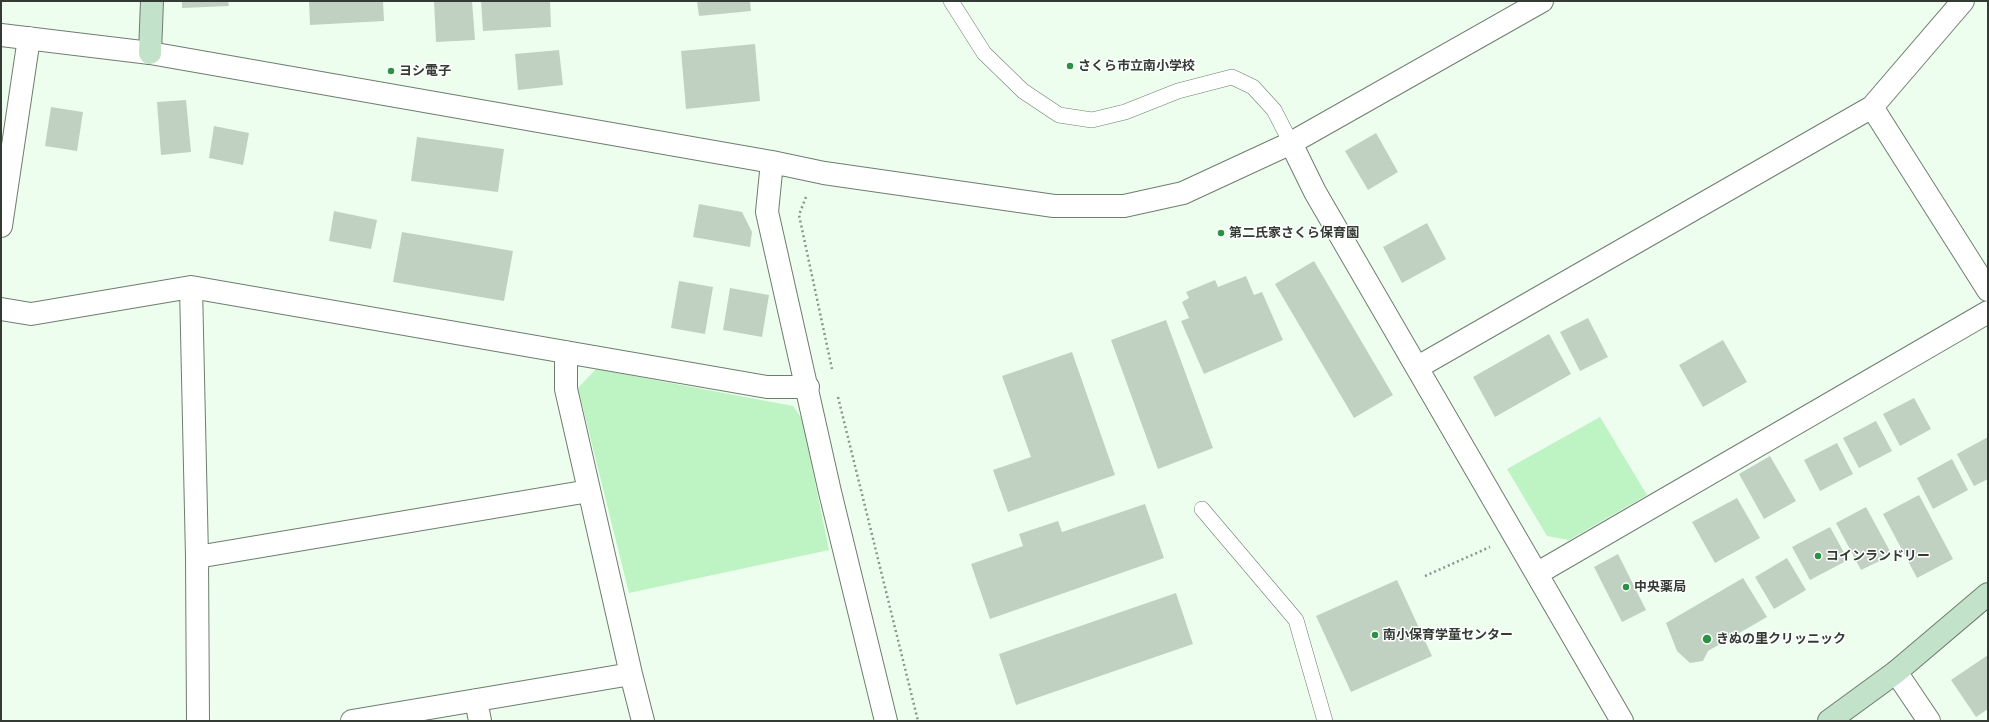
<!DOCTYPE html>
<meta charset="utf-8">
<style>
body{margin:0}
#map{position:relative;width:1989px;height:722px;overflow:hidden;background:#edfeee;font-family:Merriweather,serif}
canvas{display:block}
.frame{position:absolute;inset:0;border:2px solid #343b35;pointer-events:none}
</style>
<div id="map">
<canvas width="1989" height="722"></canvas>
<div class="frame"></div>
</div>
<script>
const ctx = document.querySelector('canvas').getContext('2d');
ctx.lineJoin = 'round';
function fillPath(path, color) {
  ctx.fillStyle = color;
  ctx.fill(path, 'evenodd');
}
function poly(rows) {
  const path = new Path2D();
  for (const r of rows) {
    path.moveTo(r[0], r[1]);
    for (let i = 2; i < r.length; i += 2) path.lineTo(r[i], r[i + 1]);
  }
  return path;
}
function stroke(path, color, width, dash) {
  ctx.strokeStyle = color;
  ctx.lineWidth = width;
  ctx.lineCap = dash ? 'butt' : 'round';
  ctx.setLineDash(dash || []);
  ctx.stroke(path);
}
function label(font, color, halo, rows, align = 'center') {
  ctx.font = font + ' Merriweather,"Noto Sans JP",serif';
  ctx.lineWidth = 3;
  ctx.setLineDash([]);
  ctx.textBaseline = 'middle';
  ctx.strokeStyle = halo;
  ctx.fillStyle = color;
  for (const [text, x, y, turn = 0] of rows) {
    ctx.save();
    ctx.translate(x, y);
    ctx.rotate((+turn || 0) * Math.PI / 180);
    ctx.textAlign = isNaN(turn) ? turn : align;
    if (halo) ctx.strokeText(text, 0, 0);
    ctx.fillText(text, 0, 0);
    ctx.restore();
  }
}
fillPath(poly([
 [596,369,793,406,802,419,829,550,629,593,578,388],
 [1600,417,1647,495,1569,540,1547,536,1507,469]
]), '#bef3c4');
fillPath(poly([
 [182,1,228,1,229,6,182,8],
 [309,1,383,1,384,21,310,25],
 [434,1,472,1,475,40,436,42],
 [481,1,550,1,551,27,483,31],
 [697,1,750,1,751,11,699,16],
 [755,44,760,101,686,109,681,51],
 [559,50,563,85,518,90,515,54],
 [186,100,191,152,161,155,157,102],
 [51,107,83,112,77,151,45,146],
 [214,126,249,133,243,165,209,158],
 [1376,133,1398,172,1368,190,1345,151],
 [417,137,504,149,498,192,411,181],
 [699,204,742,212,752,232,750,247,693,237],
 [334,211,377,220,371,249,329,241],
 [1427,223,1446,259,1402,283,1383,247],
 [402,232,513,251,504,301,393,282],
 [1314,261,1393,395,1354,418,1275,284],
 [1246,276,1254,295,1262,292,1283,340,1204,374,1181,321,1189,318,1182,302,1189,298,1186,292,1215,280,1218,287],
 [679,281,713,287,705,334,671,328],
 [730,288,769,295,762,337,723,330],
 [1588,318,1608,357,1580,371,1560,332],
 [1166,320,1213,448,1158,469,1111,340],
 [1549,334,1571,374,1495,417,1473,377],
 [1723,340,1747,382,1703,407,1679,365],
 [1072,352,1115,475,1008,512,993,470,1031,457,1002,376],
 [1914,398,1931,429,1900,446,1883,414],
 [1876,421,1892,451,1859,468,1843,438],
 [1988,437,1988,479,1974,486,1957,454],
 [1837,443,1853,474,1820,491,1804,460],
 [1770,456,1796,501,1764,519,1739,474],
 [1952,459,1968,490,1933,509,1917,478],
 [1919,495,1953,559,1917,578,1883,514],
 [1737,498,1760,538,1715,563,1692,522],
 [1145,504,1164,558,990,619,971,564,1023,546,1019,534,1058,521,1062,532],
 [1866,507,1892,555,1861,570,1836,523],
 [1830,527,1848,560,1810,580,1792,547],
 [1618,554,1646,610,1622,622,1594,567],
 [1787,558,1806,590,1774,609,1755,577],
 [1743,578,1767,617,1708,651,1703,661,1690,663,1677,651,1666,623],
 [1397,580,1432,656,1351,692,1316,616],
 [1176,593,1193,644,1016,705,999,654],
 [1988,655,1988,709,1976,717,1951,680]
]), '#c0d1c2');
const lane = poly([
 [951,1,984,53,1023,91,1059,115,1092,120,1125,112,1178,91,1232,77,1253,87,1274,110,1291,143],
 [1202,509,1296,620,1325,721]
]);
const street = poly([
 [1,35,150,53,772,162,824,173,1054,206,1124,206,1183,193,1291,143,1542,1],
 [1872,107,1988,290],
 [1291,143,1315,192,1622,721],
 [772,162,767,212,830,492,886,721],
 [1,226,29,38],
 [191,287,197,557,198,721],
 [1,309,31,314,191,287,767,387,808,387],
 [566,352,566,389,631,674,643,721],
 [1418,367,1872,107,1963,1],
 [197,557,589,491],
 [1538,573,1988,312],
 [1896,672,1929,721],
 [476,700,480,721],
 [352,721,631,674]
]);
const secondary = poly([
 [150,53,152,1],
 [1829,721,1896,672,1988,594]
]);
stroke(lane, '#6e7d6f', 16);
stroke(street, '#6e7d6f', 24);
stroke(secondary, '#6e7d6f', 24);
stroke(poly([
 [806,197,799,215,832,369],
 [838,397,918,721],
 [1425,576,1490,547]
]), '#8a958b', 2.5, [2, 3]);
stroke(lane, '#fff', 15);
stroke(street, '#fff', 22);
stroke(secondary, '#c2e2ca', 22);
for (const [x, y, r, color] of [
 [1070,66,4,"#2c9045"],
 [391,71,4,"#2c9045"],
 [1221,233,4,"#2c9045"],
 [1818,556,4,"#2c9045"],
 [1626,587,4,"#2c9045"],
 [1375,635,4,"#2c9045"],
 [1707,639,5,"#2c9045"]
]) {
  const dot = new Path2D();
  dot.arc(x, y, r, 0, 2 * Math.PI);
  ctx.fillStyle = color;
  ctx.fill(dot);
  stroke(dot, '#fff', 1.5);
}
label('bold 13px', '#343b35', '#fff', [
 ["さくら市立南小学校",1078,66],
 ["ヨシ電子",399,71],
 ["第二氏家さくら保育園",1229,233],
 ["コインランドリー",1826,556],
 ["中央薬局",1634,587],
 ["南小保育学童センター",1383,635],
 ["きぬの里クリッニック",1716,639]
], 'left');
</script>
